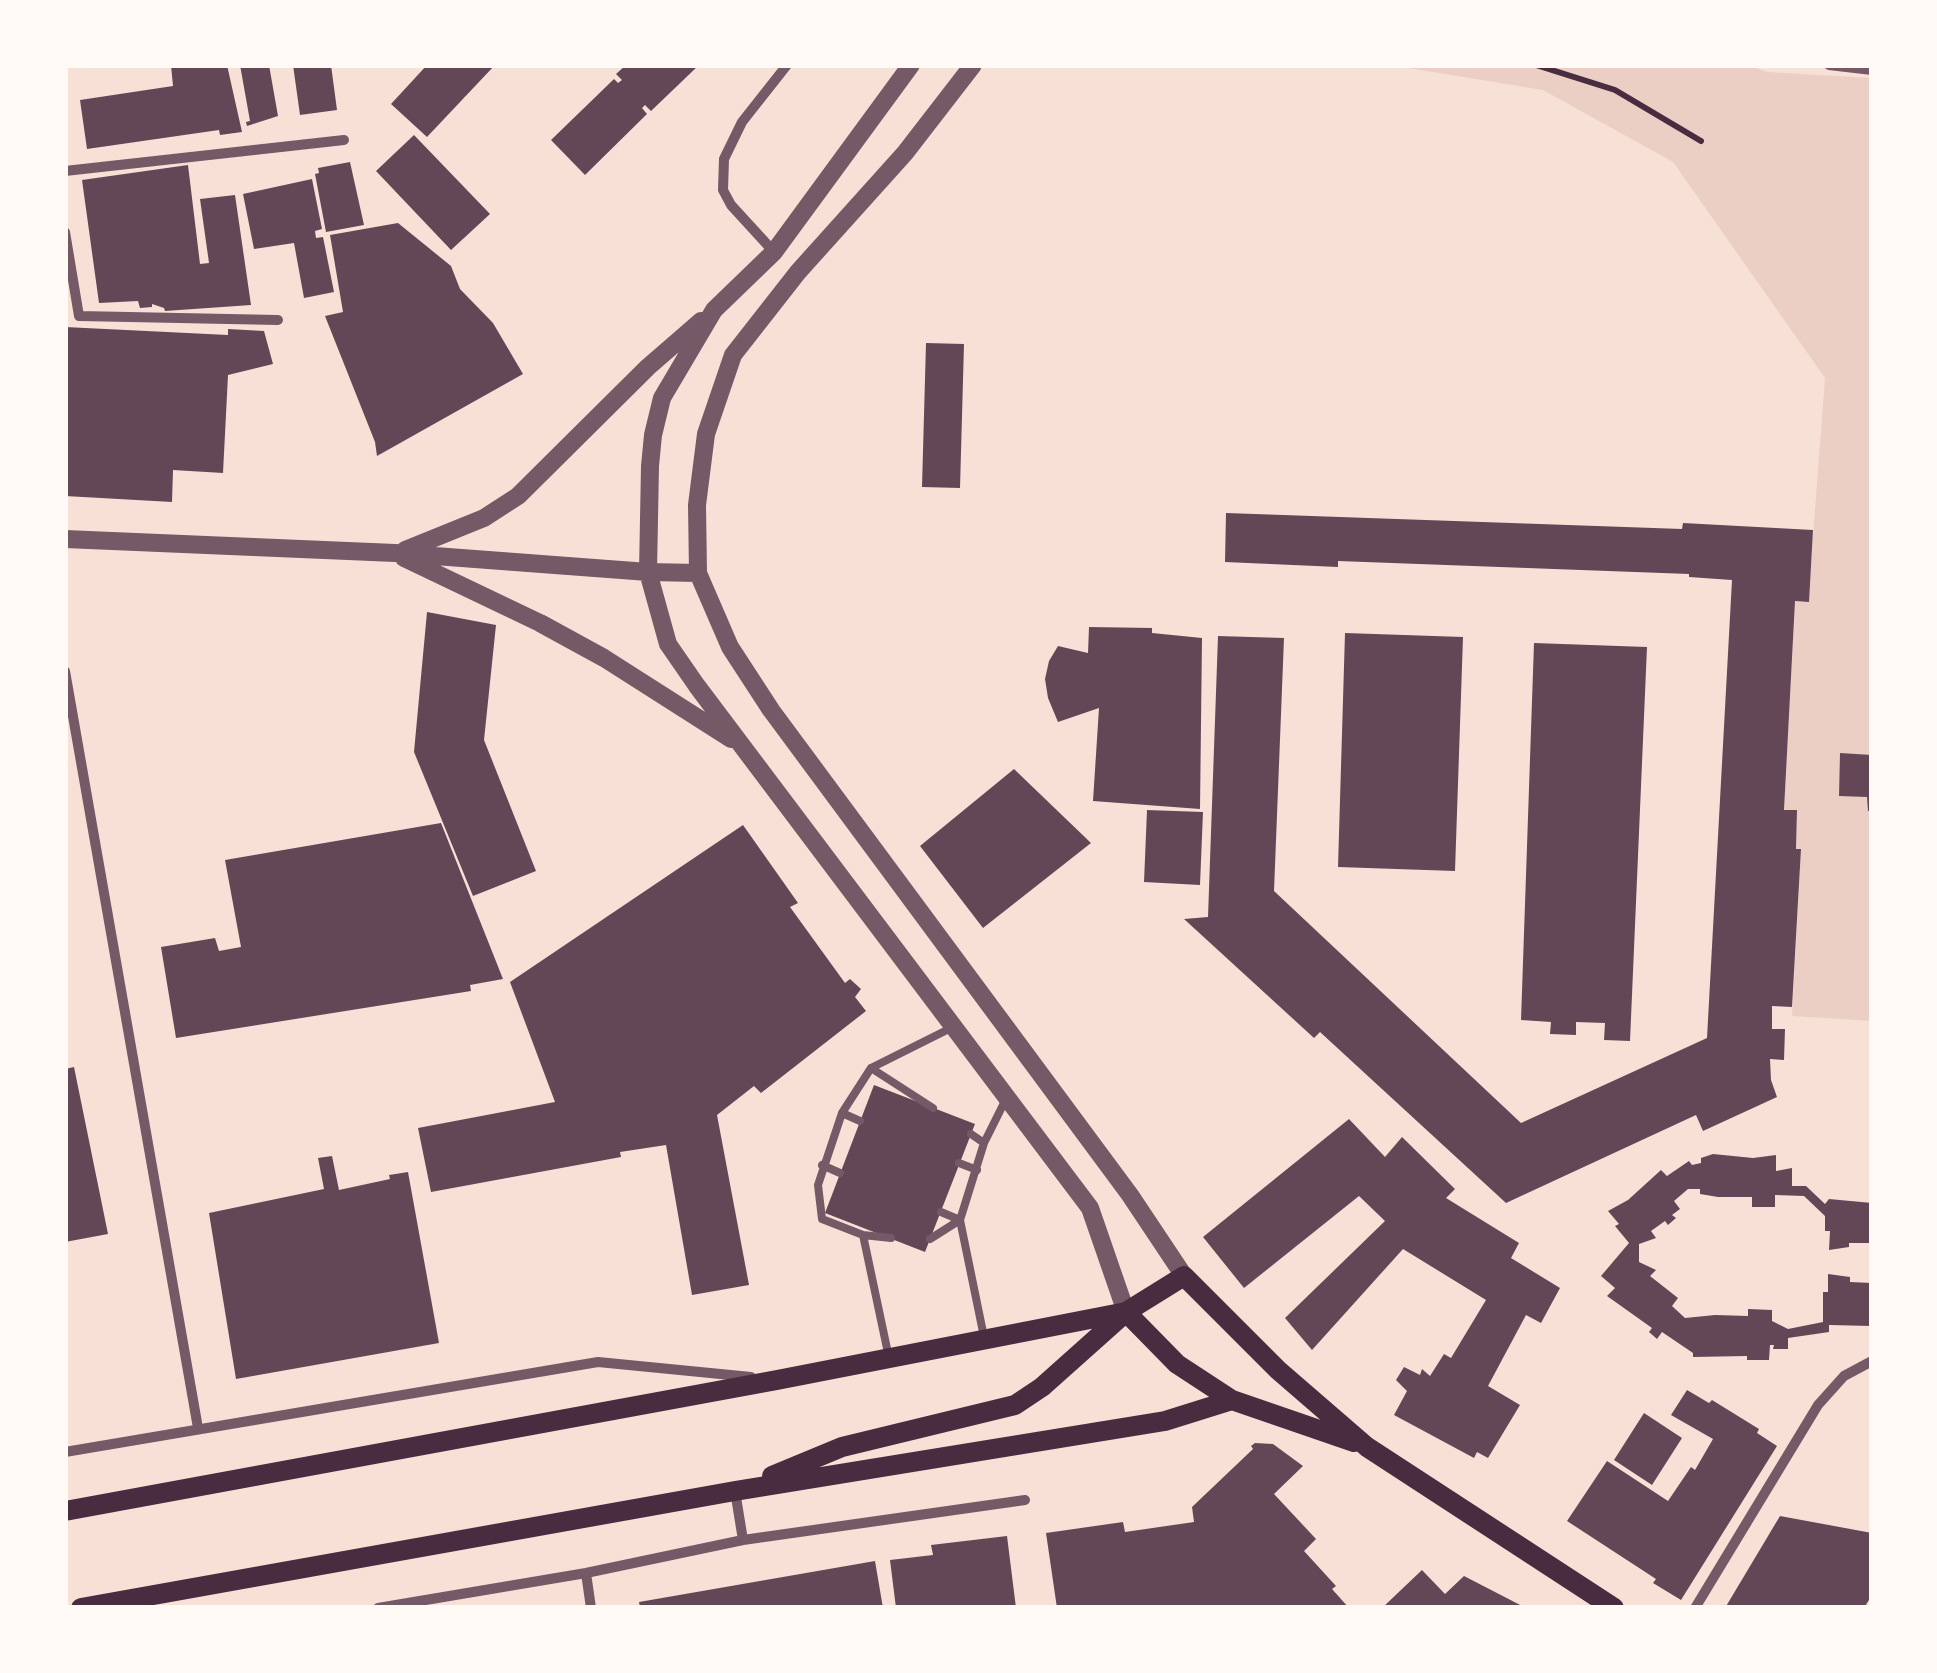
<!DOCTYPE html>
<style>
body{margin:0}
#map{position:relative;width:1937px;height:1673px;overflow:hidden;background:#f7e1d7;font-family:"Noto Sans",sans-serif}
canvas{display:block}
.frame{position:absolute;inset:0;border:68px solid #fffaf5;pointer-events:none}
</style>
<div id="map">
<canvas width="1937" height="1673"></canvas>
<div class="frame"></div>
</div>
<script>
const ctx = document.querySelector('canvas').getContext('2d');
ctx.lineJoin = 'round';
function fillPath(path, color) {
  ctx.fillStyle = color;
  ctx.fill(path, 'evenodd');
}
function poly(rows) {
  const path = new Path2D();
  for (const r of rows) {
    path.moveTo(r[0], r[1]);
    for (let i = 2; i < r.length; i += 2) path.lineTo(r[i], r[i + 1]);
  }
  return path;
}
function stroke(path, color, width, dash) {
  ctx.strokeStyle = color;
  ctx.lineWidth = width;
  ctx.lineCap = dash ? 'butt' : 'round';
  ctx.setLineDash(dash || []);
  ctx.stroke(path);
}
fillPath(poly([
 [1390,65,1746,65,1768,72,1872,78,1872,1021,1792,1016,1801,849,1796,849,1797,811,1784,810,1795,601,1808,602,1825,378,1673,162,1543,90]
]), '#ebcfc5');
fillPath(poly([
 [171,65,227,65,242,132,220,135,219,130,87,149,80,100,173,86],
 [240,65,269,65,278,116,247,126,246,122,250,121],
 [293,65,331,65,337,110,300,115],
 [427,65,495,65,427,137,391,104],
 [626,65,699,65,651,111,645,105,642,108,647,114,585,175,551,140,614,79,618,83,622,80,616,74],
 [414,135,490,214,451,250,376,171],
 [350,162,364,225,326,232,315,174,319,173,318,168],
 [188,165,200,264,209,263,200,199,235,195,251,305,165,311,164,308,152,304,152,307,140,308,138,301,99,303,82,180],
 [312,179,322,229,315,231,316,238,323,237,334,292,304,298,294,243,254,249,243,194],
 [398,223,451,266,460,289,493,323,523,374,377,456,375,442,325,316,343,312,330,235],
 [65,327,228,335,228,329,264,331,273,364,228,375,223,473,173,470,172,502,65,496],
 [926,343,964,344,960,488,922,487],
 [1226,513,1682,529,1683,523,1813,530,1809,602,1795,601,1784,810,1797,810,1796,849,1801,849,1792,1007,1772,1006,1772,1029,1785,1029,1784,1060,1770,1059,1771,1080,1777,1097,1703,1131,1696,1115,1506,1203,1320,1032,1314,1038,1184,919,1208,917,1218,636,1284,638,1274,891,1521,1123,1707,1038,1732,580,1689,577,1689,574,1338,561,1338,567,1225,562],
 [427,612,496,625,484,740,536,871,473,896,414,752],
 [1089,627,1152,628,1152,633,1202,638,1200,809,1093,801,1099,708,1058,722,1048,698,1045,679,1049,661,1058,646,1088,653],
 [1345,633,1463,637,1455,871,1338,867],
 [1534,643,1647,647,1630,1041,1604,1040,1605,1023,1576,1022,1576,1035,1550,1034,1551,1022,1521,1020],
 [1840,753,1872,755,1872,811,1868,811,1867,797,1839,796],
 [1014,769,1091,843,983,928,920,846],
 [1147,810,1203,812,1200,885,1144,882],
 [441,823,503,979,470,985,471,991,176,1038,161,947,215,938,219,951,241,947,225,860],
 [743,825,798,903,790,907,845,983,850,979,861,989,855,997,866,1011,761,1093,754,1086,717,1115,749,1285,692,1295,666,1145,620,1152,621,1157,431,1192,418,1128,555,1102,510,982],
 [74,1067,108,1234,65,1242,65,1069],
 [874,1085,975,1124,925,1252,825,1213],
 [1349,1119,1385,1157,1402,1137,1455,1189,1446,1198,1519,1243,1511,1258,1560,1288,1541,1323,1526,1315,1488,1386,1520,1405,1488,1458,1477,1452,1474,1458,1394,1415,1407,1391,1396,1380,1404,1367,1420,1375,1422,1369,1430,1376,1444,1354,1451,1358,1486,1300,1403,1249,1312,1350,1285,1318,1385,1221,1359,1196,1244,1288,1203,1237],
 [1713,1154,1753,1158,1776,1155,1776,1171,1792,1168,1792,1186,1806,1186,1825,1204,1829,1199,1872,1203,1872,1243,1849,1243,1849,1247,1829,1250,1830,1231,1825,1231,1825,1216,1804,1196,1775,1195,1775,1207,1752,1207,1752,1197,1718,1197,1700,1194,1700,1189,1688,1189,1674,1201,1680,1209,1672,1215,1676,1218,1668,1225,1665,1221,1651,1231,1656,1238,1639,1244,1639,1262,1656,1270,1650,1276,1678,1298,1672,1306,1685,1318,1715,1315,1748,1316,1748,1309,1772,1310,1772,1321,1788,1329,1823,1322,1823,1292,1828,1292,1828,1274,1850,1277,1850,1282,1872,1283,1872,1326,1829,1325,1829,1332,1788,1338,1788,1349,1773,1349,1774,1345,1770,1345,1769,1360,1747,1360,1747,1356,1693,1357,1693,1353,1662,1332,1657,1339,1649,1332,1652,1328,1607,1296,1615,1288,1601,1276,1629,1243,1615,1226,1619,1224,1608,1211,1628,1200,1661,1170,1667,1176,1689,1161,1692,1165,1701,1163,1701,1158],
 [332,1156,339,1190,390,1179,389,1175,408,1172,439,1343,236,1379,209,1213,324,1189,318,1158],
 [1687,1390,1709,1403,1712,1400,1759,1429,1757,1433,1777,1446,1681,1600,1653,1583,1656,1579,1567,1521,1607,1461,1668,1501,1691,1467,1695,1470,1713,1439,1671,1415],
 [1644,1413,1682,1438,1652,1485,1614,1460],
 [1255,1443,1273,1444,1303,1466,1274,1494,1316,1539,1304,1551,1336,1586,1332,1589,1349,1608,1057,1608,1046,1533,1123,1522,1125,1532,1194,1522,1192,1507,1253,1449,1251,1446],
 [1780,1516,1872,1533,1872,1595,1864,1608,1725,1608],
 [1007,1536,1016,1608,896,1608,890,1560,933,1555,931,1545],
 [875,1561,883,1608,640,1608,639,1602],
 [1422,1570,1445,1594,1464,1576,1526,1608,1382,1608]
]), '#644757');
stroke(poly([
 [1536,65,1615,90,1701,141]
]), '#4a2c40', 6);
stroke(poly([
 [871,1068,933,1108],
 [842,1113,860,1121],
 [971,1134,984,1143],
 [959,1163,977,1170],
 [822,1165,840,1173],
 [941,1212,960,1220,984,1337],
 [863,1235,891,1238],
 [930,1239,960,1220,984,1143,1006,1099],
 [889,1358,863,1235,822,1219,818,1185,842,1113,871,1068,953,1027]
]), '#755966', 8);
stroke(poly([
 [1829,65,1872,70],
 [65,171,344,140],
 [65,232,79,316,278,320],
 [774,252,731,205,723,190,724,159,742,122,787,65],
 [65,671,198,1428],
 [65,1452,598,1362,751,1377],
 [735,1491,743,1540],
 [586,1573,591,1608],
 [378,1608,586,1573,743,1540,1025,1500],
 [1695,1608,1818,1405,1844,1376,1872,1361]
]), '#755966', 10);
stroke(poly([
 [911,65,774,252,714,310,662,398,653,435,650,466,648,572,668,644,697,686,1090,1208,1126,1312],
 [973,65,905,153,798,272,733,355,706,434,697,505,698,573,730,647,771,710,1130,1195,1184,1276],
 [65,539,395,553,648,572,698,573],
 [405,550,484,518,518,496,648,367,701,321],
 [404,558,540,623,604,658,731,739]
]), '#755966', 18);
stroke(poly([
 [1126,1312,1177,1364,1232,1400,1354,1442],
 [772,1476,842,1447,1015,1405,1042,1387,1126,1312,1184,1276,1278,1370,1367,1447,1614,1608],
 [65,1511,777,1380,1126,1312],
 [81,1608,735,1491,1165,1421,1232,1400]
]), '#4a2c40', 20);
</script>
